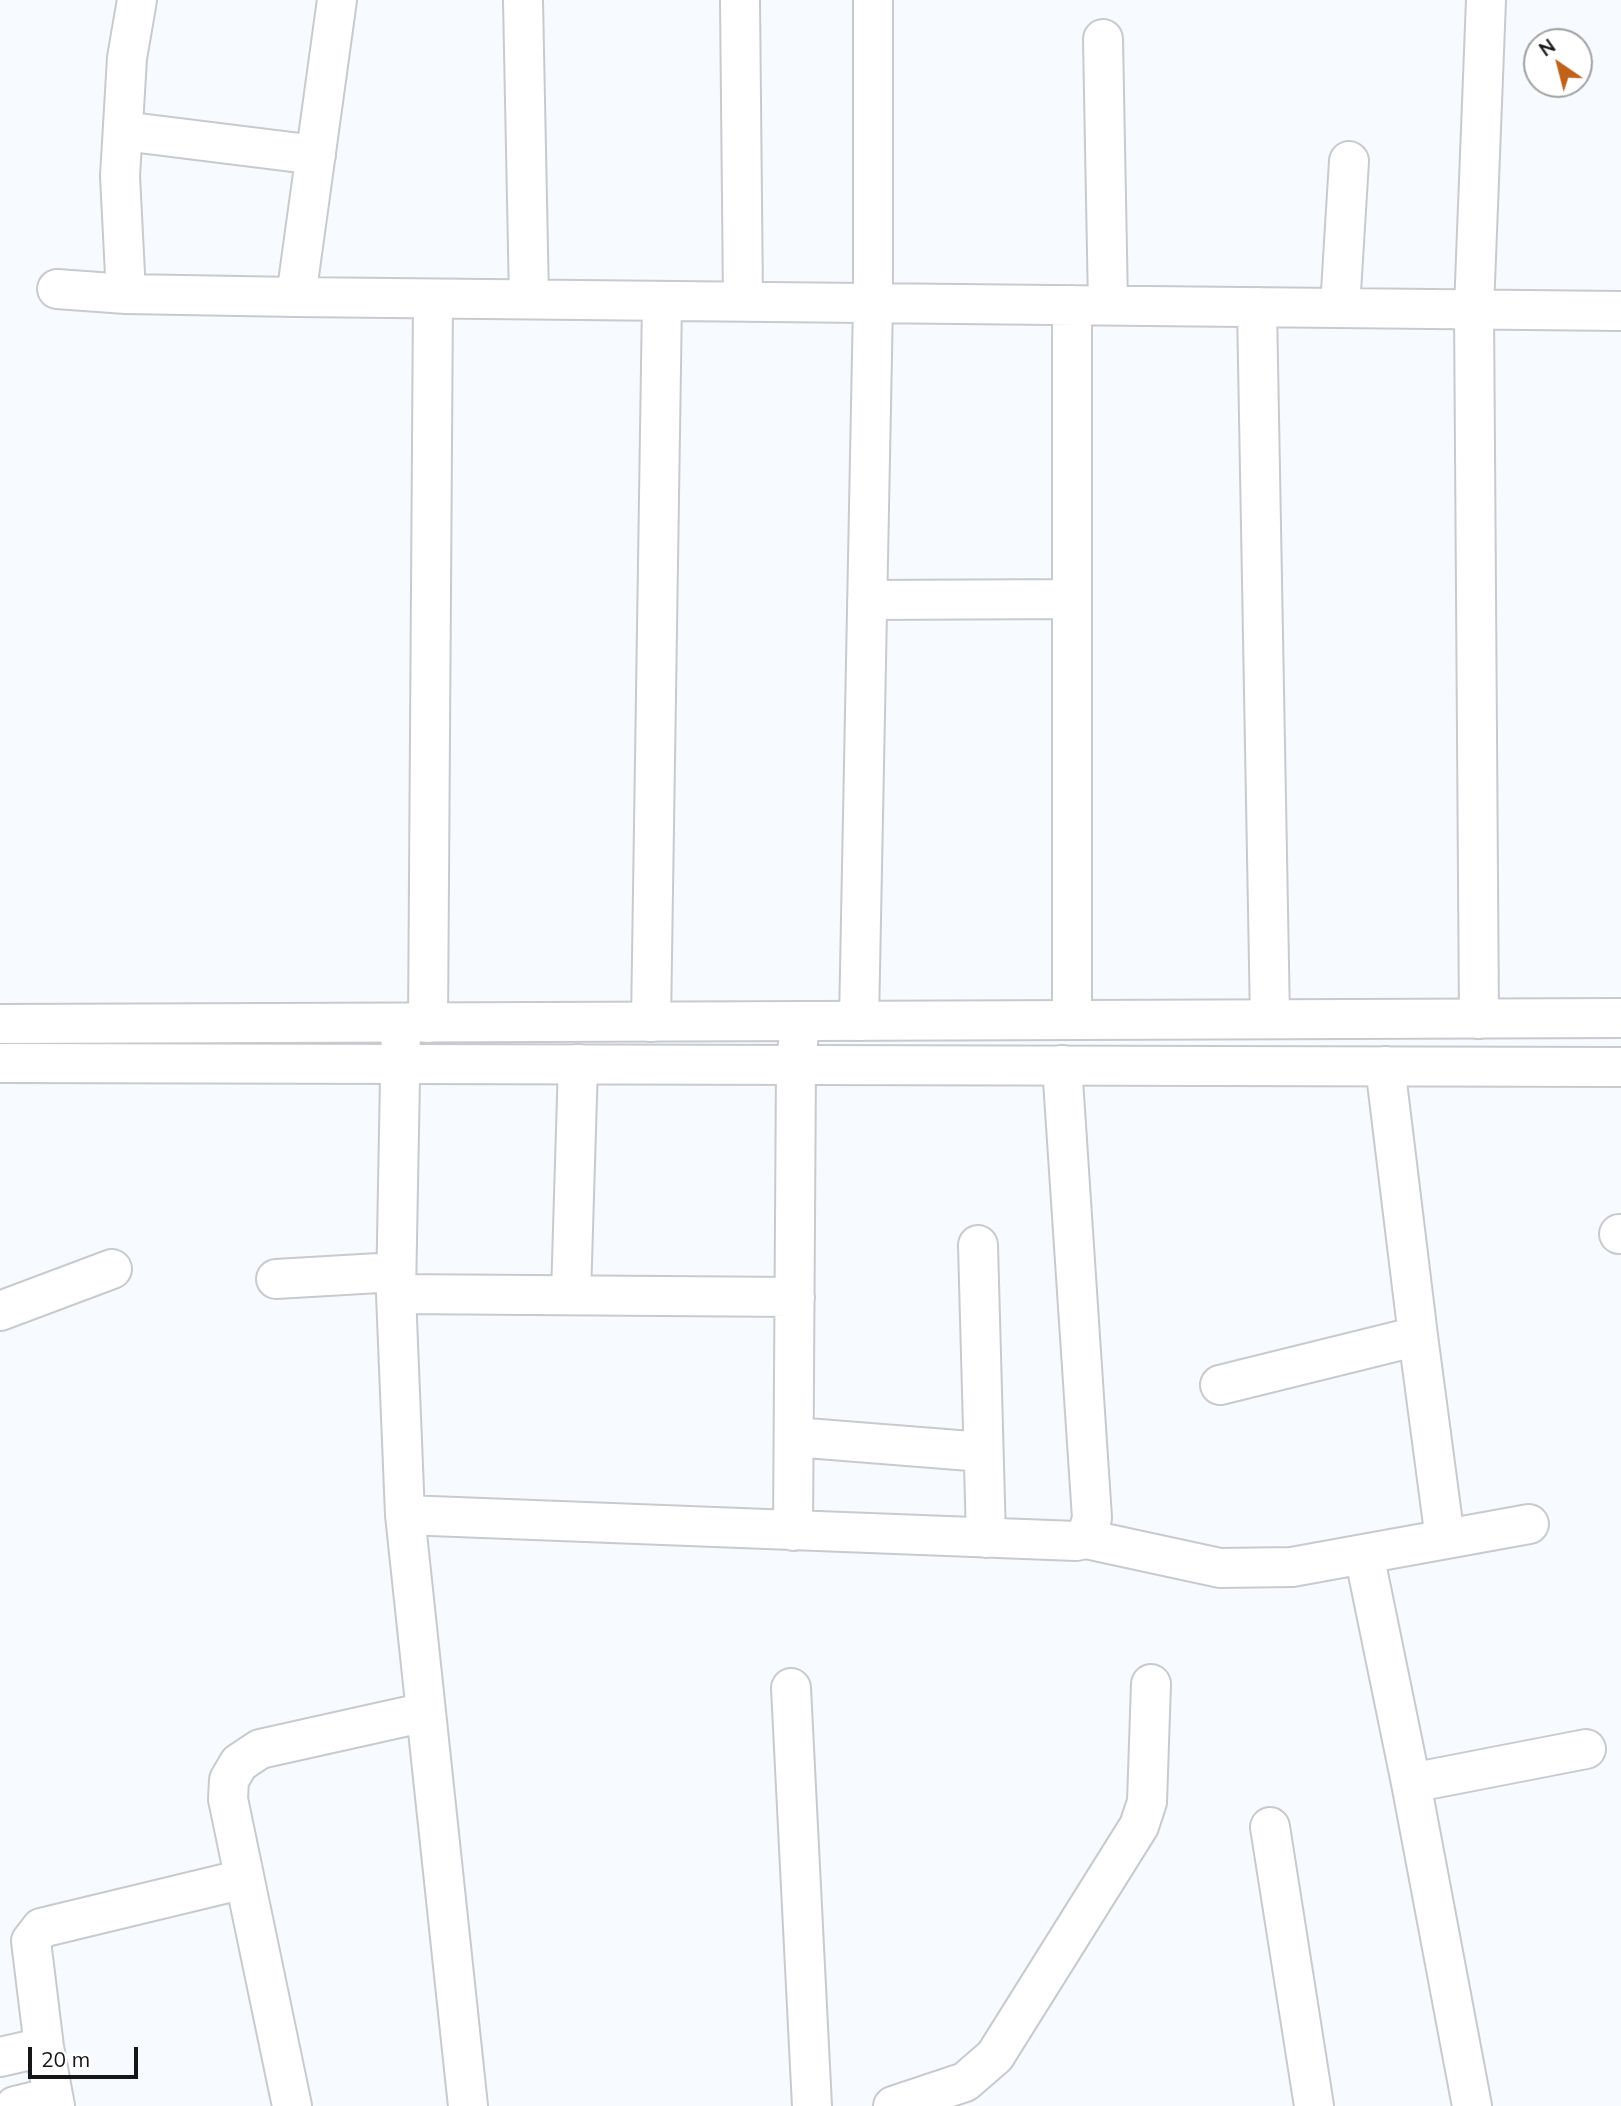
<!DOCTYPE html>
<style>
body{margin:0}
#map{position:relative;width:1621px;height:2106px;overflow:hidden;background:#f7fafe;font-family:Mulish,sans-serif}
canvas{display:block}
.north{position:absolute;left:1523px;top:28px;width:70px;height:70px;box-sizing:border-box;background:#fff;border:2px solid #a1a2a2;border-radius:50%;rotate:325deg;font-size:19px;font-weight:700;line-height:28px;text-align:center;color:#151617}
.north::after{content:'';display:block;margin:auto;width:24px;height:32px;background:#c1621a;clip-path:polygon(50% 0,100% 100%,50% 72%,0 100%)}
.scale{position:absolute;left:28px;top:2047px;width:110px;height:32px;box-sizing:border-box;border:4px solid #151617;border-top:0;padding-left:9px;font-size:21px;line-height:24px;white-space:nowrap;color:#151617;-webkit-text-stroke:5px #fff;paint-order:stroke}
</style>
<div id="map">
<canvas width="1621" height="2106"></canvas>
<div class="north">N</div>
<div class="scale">20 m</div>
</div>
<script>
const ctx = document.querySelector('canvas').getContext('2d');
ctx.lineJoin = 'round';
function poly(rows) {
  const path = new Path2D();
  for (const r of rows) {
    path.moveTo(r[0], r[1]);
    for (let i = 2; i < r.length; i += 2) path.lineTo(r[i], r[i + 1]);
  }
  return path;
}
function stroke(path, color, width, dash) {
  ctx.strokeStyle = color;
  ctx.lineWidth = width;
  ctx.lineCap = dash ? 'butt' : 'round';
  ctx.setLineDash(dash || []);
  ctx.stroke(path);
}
const minor = poly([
 [523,0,529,299],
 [740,0,743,301],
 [1103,39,1108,305],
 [123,131,316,155],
 [57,289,126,294,296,297,1621,311],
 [126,294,120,176,127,58,137,0],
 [296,297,337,0],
 [1072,305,1072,1020],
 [1257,307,1270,1019],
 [1340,308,1349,161],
 [867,600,1072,599],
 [1479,1019,1474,309,1486,0],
 [859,1021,873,303,873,0],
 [651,1022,662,301],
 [401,1023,396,1294,405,1515,468,2106],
 [428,1023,433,299],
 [1385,1066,1418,1336,1445,1539],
 [1619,1234,1621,1234],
 [978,1245,986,1538],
 [276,1279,396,1272],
 [396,1294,795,1297],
 [571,1295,578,1064],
 [0,1311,112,1269],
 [1220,1385,1418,1336],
 [794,1437,983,1452],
 [405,1515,1076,1541,1086,1539,1092,1518,1062,1065],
 [793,1531,796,1065,800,1021],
 [1086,1539,1220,1568,1292,1567,1529,1524],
 [1364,1554,1411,1783,1472,2106],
 [791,1688,812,2106],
 [1411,1783,1586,1749],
 [1270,1827,1314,2106],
 [0,2057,44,2047],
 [15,2106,53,2097],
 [55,2106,44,2047,31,1941,41,1928,244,1879],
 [292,2106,228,1799,229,1780,239,1763,260,1749,426,1712],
 [893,2106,965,2082,995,2056,1139,1826,1147,1802,1151,1684]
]);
const major = poly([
 [0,1024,1621,1018],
 [0,1063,1621,1067]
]);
stroke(minor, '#c8cace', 42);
stroke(major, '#c8cace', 42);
stroke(minor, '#fff', 38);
stroke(major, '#fff', 38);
</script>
